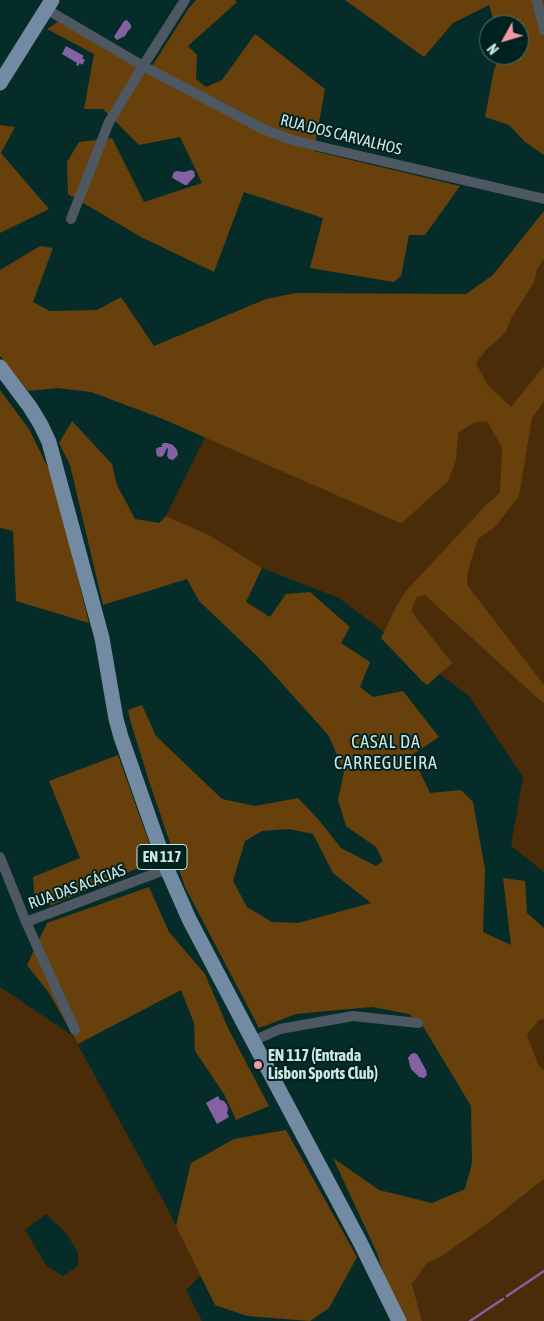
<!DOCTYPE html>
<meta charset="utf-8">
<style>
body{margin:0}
#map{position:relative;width:544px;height:1321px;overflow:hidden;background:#062c29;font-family:"Asap Condensed",sans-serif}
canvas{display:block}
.north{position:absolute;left:479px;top:15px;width:50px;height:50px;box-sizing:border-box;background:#00221f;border:1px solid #52716e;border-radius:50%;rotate:231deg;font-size:14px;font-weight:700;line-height:20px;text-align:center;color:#cee7e4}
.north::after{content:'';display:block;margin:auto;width:18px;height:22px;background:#f39aaa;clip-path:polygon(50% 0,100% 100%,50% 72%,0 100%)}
</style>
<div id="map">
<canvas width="544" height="1321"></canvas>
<div class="north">N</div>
</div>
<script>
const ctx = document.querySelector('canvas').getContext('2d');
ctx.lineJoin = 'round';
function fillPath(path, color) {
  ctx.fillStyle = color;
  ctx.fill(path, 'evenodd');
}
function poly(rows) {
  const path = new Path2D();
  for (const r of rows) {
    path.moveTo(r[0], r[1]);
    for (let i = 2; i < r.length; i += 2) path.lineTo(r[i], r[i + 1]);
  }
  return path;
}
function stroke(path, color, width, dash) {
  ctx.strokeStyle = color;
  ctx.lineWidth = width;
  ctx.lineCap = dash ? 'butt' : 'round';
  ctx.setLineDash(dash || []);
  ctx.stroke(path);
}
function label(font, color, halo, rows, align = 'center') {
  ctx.font = font + ' "Asap Condensed",sans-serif';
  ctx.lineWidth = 4;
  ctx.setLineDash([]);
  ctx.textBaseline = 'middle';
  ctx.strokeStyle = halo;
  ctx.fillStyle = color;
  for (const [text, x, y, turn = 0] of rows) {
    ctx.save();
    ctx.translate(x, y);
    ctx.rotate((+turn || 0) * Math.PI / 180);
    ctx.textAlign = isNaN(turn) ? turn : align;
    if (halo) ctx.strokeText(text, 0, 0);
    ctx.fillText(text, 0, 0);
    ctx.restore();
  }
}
fillPath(poly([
 [544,211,544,872,511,846,523,777,469,696,339,598,262,568,209,535,166,516,205,437,402,524,493,275],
 [0,987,73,1036,164,1202,201,1275,186,1290,202,1321,0,1321],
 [46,1214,65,1232,78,1252,78,1266,63,1276,46,1265,25,1230],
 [544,1019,544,1070,539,1066,527,1035,539,1020],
 [544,1179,544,1321,422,1321,412,1284,427,1263,442,1255,491,1221]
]), '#4a2d08');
fillPath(poly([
 [196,0,235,0,237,2,188,46,197,55,196,79,206,87,222,80,255,34,325,89,314,151,460,186,425,235,409,235,401,276,394,282,310,268,323,218,244,192,214,272,141,237,68,194,67,162,79,142,112,138,144,202,202,183,180,137,139,145,103,109,84,109,94,54,47,29,59,21,147,74,189,8],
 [345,0,544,0,544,155,525,142,509,125,485,117,494,70,500,55,519,55,519,25,495,25,489,5,453,23,424,57],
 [0,125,15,127,1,153,49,209,0,233],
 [544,211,544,259,537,269,534,282,512,317,505,333,485,351,476,363,487,384,511,407,544,366,544,401,532,418,519,496,495,527,478,539,468,571,467,585,544,685,544,704,425,595,417,597,411,611,452,663,427,685,422,681,381,638,396,607,406,591,486,505,500,493,502,448,487,421,473,423,458,433,456,460,448,481,403,522,402,524,163,419,91,392,57,388,28,391,0,356,0,270,40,246,53,248,33,302,50,311,97,310,121,297,154,346,266,299,296,293,466,294,493,275],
 [0,390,29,429,53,478,89,623,16,601,13,531,0,528],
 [72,421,112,464,117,485,135,519,159,523,166,516,209,535,262,568,246,602,270,617,286,594,310,592,350,627,341,643,370,662,360,687,373,697,403,691,439,737,412,755,430,793,461,790,473,802,485,869,483,932,511,945,503,878,525,881,527,913,544,928,544,1019,539,1020,527,1035,539,1066,544,1070,544,1179,491,1221,442,1256,427,1263,412,1284,422,1321,405,1321,384,1276,377,1253,333,1158,379,1190,432,1203,465,1189,472,1163,471,1106,424,1028,409,1014,372,1007,296,1014,259,1028,185,887,149,781,131,723,128,710,142,705,156,736,222,799,255,806,298,798,318,819,341,848,376,866,383,861,376,847,346,826,338,800,344,772,329,736,261,660,199,601,187,579,103,605,70,465,59,443],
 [289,829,313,834,333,873,371,903,298,923,272,922,247,907,233,881,245,841,262,831],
 [118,755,152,851,150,863,52,905,35,904,33,877,80,858,49,781],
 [149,887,169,932,205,974,228,1028,269,1106,236,1120,224,1094,195,1051,194,1023,181,990,78,1044,49,993,27,965,47,923],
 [286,1130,357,1257,329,1308,310,1321,247,1316,215,1305,176,1226,191,1163,234,1139]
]), '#67400b');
fillPath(poly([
 [127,20,131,25,131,28,128,31,125,36,117,40,114,37,115,35,124,21],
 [66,46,84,56,82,58,85,60,82,65,80,63,78,66,76,65,77,63,62,54],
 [191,170,194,171,195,176,187,185,185,185,174,179,172,177,174,172,177,171,184,172],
 [163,443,167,443,173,445,177,450,178,455,173,460,169,459,167,456,168,449,167,448,163,456,160,457,157,456,156,452,156,449,159,447,162,447,162,446,161,446],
 [414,1053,417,1054,426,1070,427,1075,424,1078,419,1077,411,1069,408,1058,411,1054],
 [218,1096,220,1100,224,1101,227,1105,228,1109,227,1113,229,1117,217,1124,206,1103]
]), '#8361a2');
stroke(poly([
 [507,1296,544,1271],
 [470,1321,503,1299]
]), '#8361a2', 2.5);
stroke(poly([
 [185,0,143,66,263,129,292,140,544,199],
 [537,0,544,30],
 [46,9,143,66,109,122,71,219],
 [0,857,26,922,167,869],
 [26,922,75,1030],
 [253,1041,280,1029,353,1016,418,1023]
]), '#4d5863', 10);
stroke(poly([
 [0,83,52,0],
 [0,367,30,407,41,425,49,442,102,638,116,719,121,737,167,869,189,919,253,1041,360,1242,399,1321]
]), '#738ba2', 15);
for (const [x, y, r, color] of [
 [258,1065,5,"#f39aaa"]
]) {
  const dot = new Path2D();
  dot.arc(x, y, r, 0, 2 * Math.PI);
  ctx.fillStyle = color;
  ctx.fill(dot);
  stroke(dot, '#00221f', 2);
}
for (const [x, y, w] of [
 [162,857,50]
]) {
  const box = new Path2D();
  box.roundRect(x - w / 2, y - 12.5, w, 25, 4);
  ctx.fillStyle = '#00221f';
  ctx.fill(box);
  stroke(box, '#cee7e4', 1);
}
label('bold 15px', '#cee7e4', null, [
 ["EN 117",162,857]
]);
label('16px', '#cee7e4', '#00221f', [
 ["RUA DOS CARVALHOS",341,135,14],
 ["RUA DAS ACÁCIAS",77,887,-20]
]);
label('bold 16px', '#cee7e4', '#00221f', [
 ["EN 117 (Entrada",268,1056],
 ["Lisbon Sports Club)",268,1074]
], 'left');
ctx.letterSpacing = '1px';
label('18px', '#cee7e4', '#00221f', [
 ["CASAL DA",386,742],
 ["CARREGUEIRA",386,763]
]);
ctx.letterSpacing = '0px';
</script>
